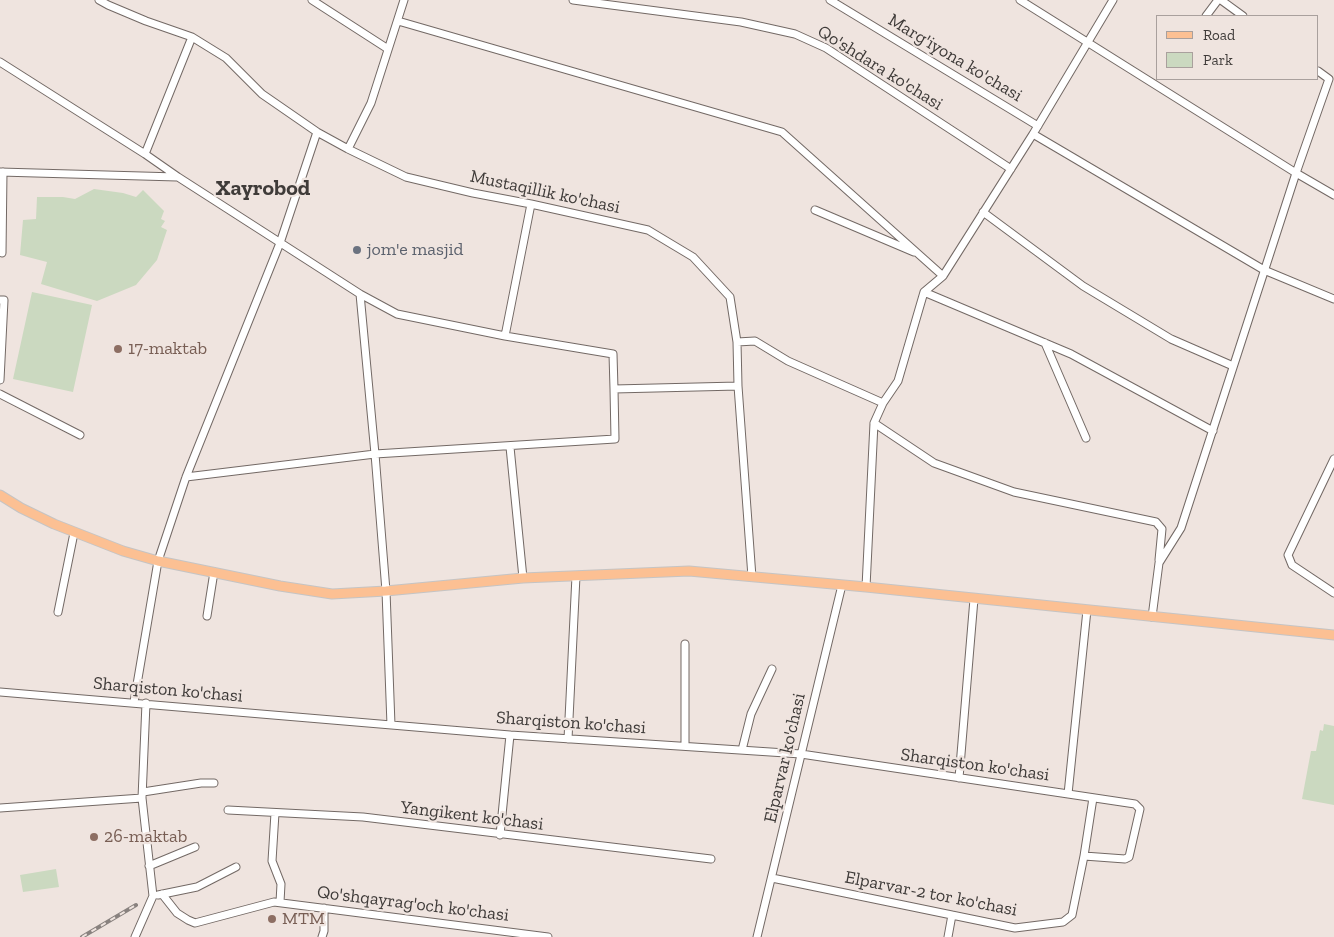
<!DOCTYPE html>
<style>
body{margin:0}
#map{position:relative;width:1334px;height:937px;overflow:hidden;background:#efe4df;font-family:"Zilla Slab",serif}
canvas{display:block}
.legend{position:absolute;left:1156px;top:15px;width:162px;height:65px;box-sizing:border-box;background:#efe4df;border:1px solid #a9a09d;margin:0;padding:6px 9px;list-style:none;font-size:15px;color:#3f3b39}
.legend li{display:flex;align-items:center;gap:10px;height:25px}
.legend b{width:25px;border:1px solid #a9a09d}
</style>
<div id="map">
<canvas width="1334" height="937"></canvas>
<ul class="legend">
<li><b style="height:6px;background:#fcc093"></b>Road</li>
<li><b style="height:14px;background:#cbd9c0"></b>Park</li>
</ul>
</div>
<script>
const ctx = document.querySelector('canvas').getContext('2d');
ctx.lineJoin = 'round';
function fillPath(path, color) {
  ctx.fillStyle = color;
  ctx.fill(path, 'evenodd');
}
function poly(rows) {
  const path = new Path2D();
  for (const r of rows) {
    path.moveTo(r[0], r[1]);
    for (let i = 2; i < r.length; i += 2) path.lineTo(r[i], r[i + 1]);
  }
  return path;
}
function stroke(path, color, width, dash) {
  ctx.strokeStyle = color;
  ctx.lineWidth = width;
  ctx.lineCap = dash ? 'butt' : 'round';
  ctx.setLineDash(dash || []);
  ctx.stroke(path);
}
function label(font, color, halo, rows, align = 'center') {
  ctx.font = font + ' "Zilla Slab",serif';
  ctx.lineWidth = 4.5;
  ctx.setLineDash([]);
  ctx.textBaseline = 'middle';
  ctx.strokeStyle = halo;
  ctx.fillStyle = color;
  for (const [text, x, y, turn = 0] of rows) {
    ctx.save();
    ctx.translate(x, y);
    ctx.rotate((+turn || 0) * Math.PI / 180);
    ctx.textAlign = isNaN(turn) ? turn : align;
    if (halo) ctx.strokeText(text, 0, 0);
    ctx.fillText(text, 0, 0);
    ctx.restore();
  }
}
fillPath(poly([
 [94,189,123,193,136,197,143,190,164,211,161,219,165,221,161,227,167,230,157,260,136,285,97,301,41,284,47,262,20,255,23,220,36,219,37,197,63,197,75,199],
 [32,292,92,305,73,392,13,379],
 [1324,724,1334,726,1334,805,1302,799,1311,751,1316,751,1320,730,1323,731],
 [56,869,59,887,23,892,20,875]
]), '#cbd9c0');
const minor = poly([
 [99,0,108,5,146,21,192,37,226,58,262,94,317,132,348,149,406,177,473,193,531,204,648,230,693,257,730,297,737,342,738,386,752,577],
 [312,0,388,49],
 [573,0,741,22,795,34,826,48,1011,169],
 [830,0,1038,126],
 [1020,0,1296,173,1334,195],
 [1221,0,1243,16],
 [1206,16,1218,0],
 [398,21,782,132,943,276],
 [0,62,145,154,178,177,360,294,375,454,186,477,158,561,134,702],
 [1033,134,1264,270,1334,299],
 [348,149,371,103,404,0],
 [145,154,192,37],
 [0,172,177,177],
 [815,210,914,252],
 [983,212,1083,286,1171,339,1233,366],
 [2,253,3,172],
 [924,292,1071,354,1213,431],
 [360,294,397,314,505,336,613,354,614,389],
 [0,300,4,300,0,380],
 [505,336,531,204],
 [737,342,755,341,788,361,883,403],
 [1045,343,1086,438],
 [0,394,80,435],
 [874,423,934,463,1014,492,1156,522,1162,529,1159,560],
 [510,447,523,578],
 [1334,459,1288,555,1292,565,1334,593],
 [186,477,280,243,317,132],
 [866,587,874,423,883,403,898,381,924,292,943,276,1033,134,1113,0],
 [58,612,74,533],
 [207,616,214,572],
 [1152,617,1159,563,1181,528,1296,173,1329,79,1318,71],
 [0,692,510,735,801,754,1135,804,1140,809,1129,857,1125,859,1084,856,1072,915,1063,922,1015,928,772,878],
 [391,725,386,591,375,454,615,439,614,389,738,386],
 [568,739,576,576],
 [685,746,685,644],
 [742,750,751,714,772,669],
 [959,778,974,599],
 [143,792,201,783,214,783],
 [1068,794,1087,610],
 [0,808,142,798],
 [228,810,363,817,711,859],
 [275,813,272,861,281,884,280,902],
 [500,835,510,735],
 [1084,856,1093,798],
 [149,866,195,847],
 [162,894,177,913,188,920,195,923,274,902,548,937],
 [158,895,197,887,236,867],
 [135,937,153,896,142,798,146,703],
 [322,937,324,931,324,908],
 [757,937,842,585],
 [948,937,952,915]
]);
const major = poly([
 [0,495,21,508,54,524,123,551,158,561,280,586,332,594,386,591,523,578,689,571,866,587,1334,635]
]);
stroke(minor, '#736965', 9);
stroke(major, '#c5c4c4', 11);
stroke(minor, '#fff', 7);
stroke(major, '#fcc093', 9);
const rail = poly([
 [82,937,136,905]
]);
stroke(rail, '#89827f', 4);
stroke(rail, '#efe4df', 2, [5.5]);
for (const [x, y, r, color] of [
 [357,250,5,"#6b7280"],
 [118,349,5,"#8d6e63"],
 [94,837,5,"#8d6e63"],
 [272,919,5,"#8d6e63"]
]) {
  const dot = new Path2D();
  dot.arc(x, y, r, 0, 2 * Math.PI);
  ctx.fillStyle = color;
  ctx.fill(dot);
  stroke(dot, '#efe4df', 2);
}
label('18px', '#3f3b39', '#efe4df', [
 ["Marg'iyona ko'chasi",955,58,31],
 ["Qo'shdara ko'chasi",880,68,32],
 ["Mustaqillik ko'chasi",545,192,12],
 ["Sharqiston ko'chasi",168,690,5],
 ["Sharqiston ko'chasi",571,723,4],
 ["Elparvar ko'chasi",785,758,-77],
 ["Sharqiston ko'chasi",975,765,8],
 ["Yangikent ko'chasi",472,816,7],
 ["Elparvar-2 tor ko'chasi",931,894,11],
 ["Qo'shqayrag'och ko'chasi",413,904,7]
]);
label('18px', '#5b616d', '#efe4df', [
 ["jom'e masjid",367,250]
], 'left');
label('18px', '#785e54', '#efe4df', [
 ["17-maktab",128,349],
 ["26-maktab",104,837],
 ["MTM",282,919]
], 'left');
label('bold 22px', '#3f3b39', '#efe4df', [
 ["Xayrobod",263,189]
]);
</script>
